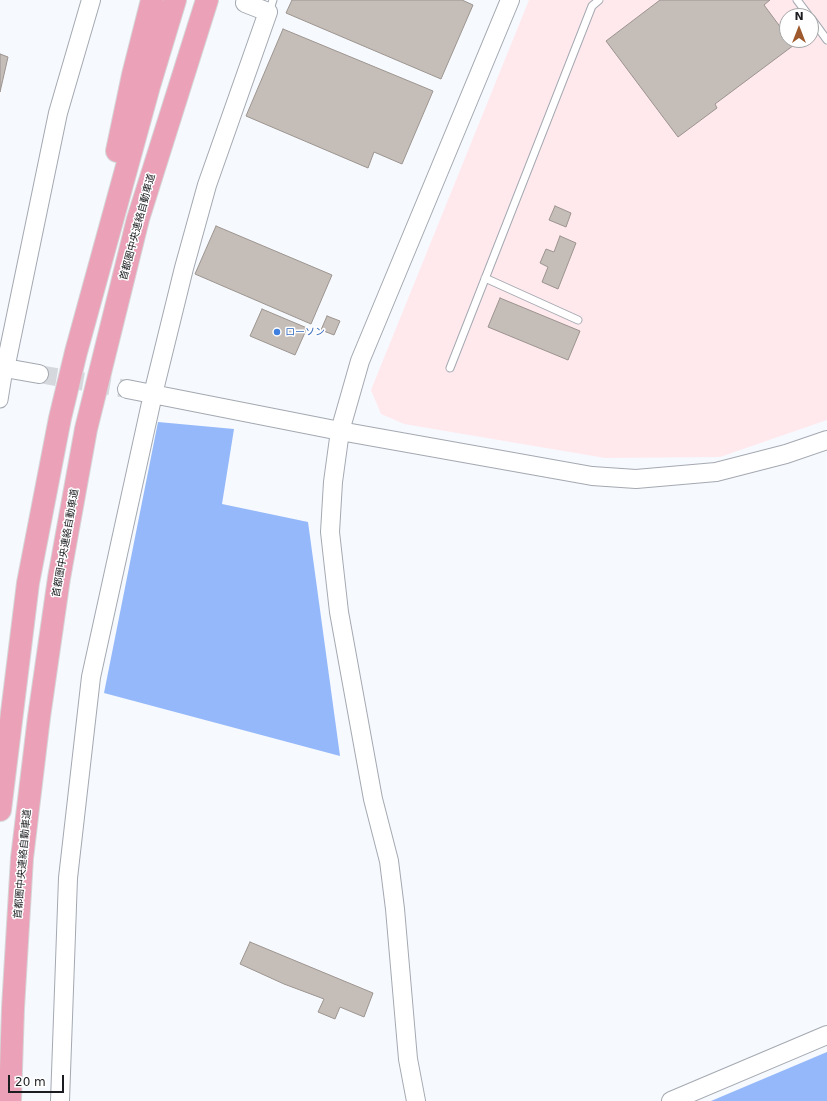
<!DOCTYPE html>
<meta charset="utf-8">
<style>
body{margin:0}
#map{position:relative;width:827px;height:1101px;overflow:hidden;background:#f6f9fe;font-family:"DejaVu Sans",sans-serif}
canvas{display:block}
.north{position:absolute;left:779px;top:8px;width:40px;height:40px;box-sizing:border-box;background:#fff;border:1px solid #a4a5a6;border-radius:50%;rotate:0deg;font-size:11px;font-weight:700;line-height:16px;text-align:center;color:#1c1d20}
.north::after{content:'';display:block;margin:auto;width:14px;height:18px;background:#9e592d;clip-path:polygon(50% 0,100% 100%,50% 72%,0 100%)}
.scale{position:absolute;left:8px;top:1075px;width:56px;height:18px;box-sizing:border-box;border:2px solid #1c1d20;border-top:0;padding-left:5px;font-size:12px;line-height:14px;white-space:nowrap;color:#1c1d20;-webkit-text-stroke:3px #fff;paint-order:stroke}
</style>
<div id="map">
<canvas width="827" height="1101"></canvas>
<div class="north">N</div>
<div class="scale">20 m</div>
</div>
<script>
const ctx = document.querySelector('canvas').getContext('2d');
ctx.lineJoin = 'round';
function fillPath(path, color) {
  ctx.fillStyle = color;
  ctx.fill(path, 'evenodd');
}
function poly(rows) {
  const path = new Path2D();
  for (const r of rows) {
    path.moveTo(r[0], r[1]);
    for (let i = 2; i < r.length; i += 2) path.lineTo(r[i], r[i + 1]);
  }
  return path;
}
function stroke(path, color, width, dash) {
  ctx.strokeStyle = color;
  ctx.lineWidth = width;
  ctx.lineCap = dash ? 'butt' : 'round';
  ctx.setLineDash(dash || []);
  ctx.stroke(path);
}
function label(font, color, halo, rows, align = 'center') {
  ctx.font = font + ' "DejaVu Sans","Noto Sans JP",sans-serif';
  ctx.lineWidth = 3;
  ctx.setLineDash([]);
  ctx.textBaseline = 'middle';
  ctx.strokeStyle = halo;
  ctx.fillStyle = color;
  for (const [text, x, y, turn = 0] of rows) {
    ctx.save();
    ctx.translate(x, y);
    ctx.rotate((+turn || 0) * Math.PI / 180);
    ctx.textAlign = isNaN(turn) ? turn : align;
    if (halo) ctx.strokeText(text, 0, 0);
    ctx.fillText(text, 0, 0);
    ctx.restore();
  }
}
fillPath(poly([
 [529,0,827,0,827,420,720,457,605,458,404,424,381,414,371,390],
 [787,16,811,16,811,40,787,40]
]), '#ffe9ed');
fillPath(poly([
 [158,422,234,429,222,504,308,522,340,756,104,693],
 [827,1052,827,1101,711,1101]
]), '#94b8f9');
const building = poly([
 [292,0,462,0,473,5,441,79,286,13,292,0],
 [660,0,770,0,764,5,787,36,787,40,790,40,794,45,715,104,717,108,678,137,606,41,660,0],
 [283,29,433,91,402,164,374,152,368,168,246,116,283,29],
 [0,54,8,57,0,92,0,54],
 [555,206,571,213,566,227,549,220,555,206],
 [216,226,332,275,311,324,195,274,216,226],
 [560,236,576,243,558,289,542,282,548,267,540,263,546,249,554,252,560,236],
 [500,298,580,331,568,360,488,327,500,298],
 [262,309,307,328,295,355,250,336,262,309],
 [327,316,340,321,334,335,321,330,327,316],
 [250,942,373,993,364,1017,340,1007,335,1019,318,1012,324,999,284,984,240,964,250,942]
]);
fillPath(building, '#c5bdb8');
stroke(building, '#9c948f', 1);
stroke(poly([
 [39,374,127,389]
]), '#d5d8dd', 18, [18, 9]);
const service = poly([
 [797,0,809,16],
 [269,12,273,0],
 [811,18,827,40],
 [485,278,578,320],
 [450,368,592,6,599,0]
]);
const minor = poly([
 [0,400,5,369]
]);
const tertiary = poly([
 [0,367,39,374],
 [5,369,58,113,91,0],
 [127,389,340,431,592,476,636,479,716,472,786,454,827,440],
 [60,1101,68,878,91,677,153,394,184,268,207,185,268,12,245,3],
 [416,1101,408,1059,395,909,389,861,373,799,339,612,330,532,333,482,340,431,360,361,510,0],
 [671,1101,827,1035]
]);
const motorway = poly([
 [117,151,133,75,152,0],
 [0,810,28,583,60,418,76,352,149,86,175,0],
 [10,1101,13,1008,22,858,39,717,59,578,86,429,138,219,207,0]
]);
stroke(service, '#a4a9b1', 9);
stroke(minor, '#a4a9b1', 17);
stroke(tertiary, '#a4a9b1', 20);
stroke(motorway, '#d6d6d7', 24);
stroke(service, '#fff', 7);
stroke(minor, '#fff', 15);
stroke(tertiary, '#fff', 18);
stroke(motorway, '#eba1b8', 22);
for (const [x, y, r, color] of [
 [277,332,4,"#3f7fe0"]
]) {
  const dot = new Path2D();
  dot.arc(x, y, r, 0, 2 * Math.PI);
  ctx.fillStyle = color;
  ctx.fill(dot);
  stroke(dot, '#fff', 1.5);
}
label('10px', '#1c1d20', '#fff', [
 ["首都圏中央連絡自動車道",138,227,-75],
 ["首都圏中央連絡自動車道",66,543,-80],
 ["首都圏中央連絡自動車道",23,864,-85]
]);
label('10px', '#366cbe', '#fff', [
 ["ローソン",285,332]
], 'left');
</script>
